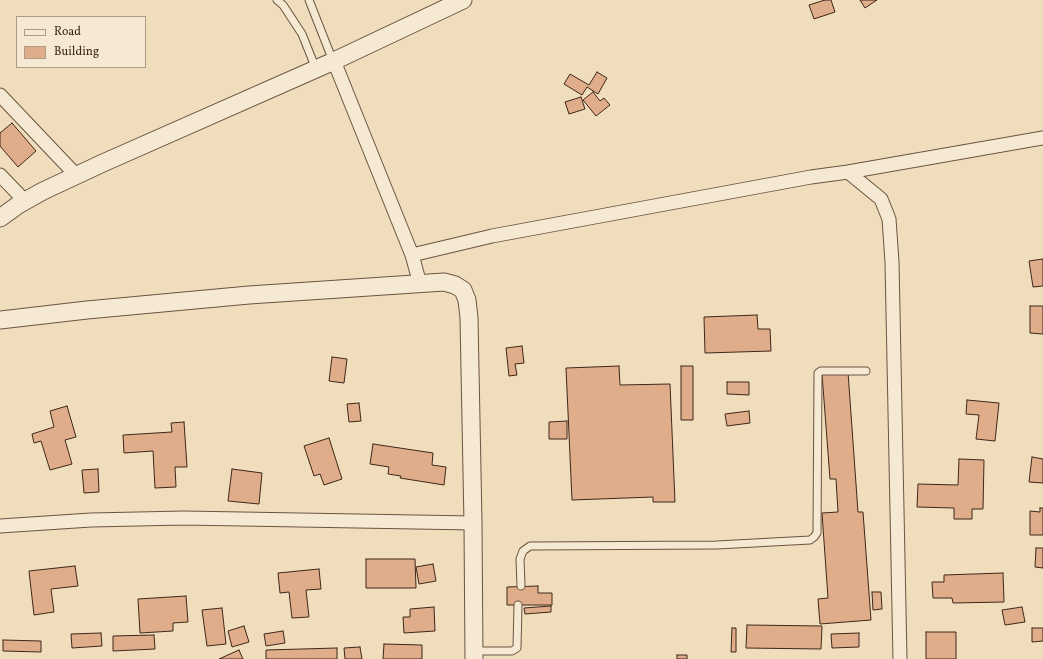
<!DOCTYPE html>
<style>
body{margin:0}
#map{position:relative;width:1043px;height:659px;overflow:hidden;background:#efddbb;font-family:Vollkorn,serif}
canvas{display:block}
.legend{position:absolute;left:16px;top:16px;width:130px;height:52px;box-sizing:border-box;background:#f5e9d3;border:1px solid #ac9b89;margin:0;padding:5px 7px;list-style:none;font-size:12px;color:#3f261a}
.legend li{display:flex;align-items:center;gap:8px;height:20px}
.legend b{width:20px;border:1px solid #ac9b89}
</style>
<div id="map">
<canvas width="1043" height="659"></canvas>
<ul class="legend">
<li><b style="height:5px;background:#f5e9d3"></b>Road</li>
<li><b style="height:11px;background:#dfad8a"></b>Building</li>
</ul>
</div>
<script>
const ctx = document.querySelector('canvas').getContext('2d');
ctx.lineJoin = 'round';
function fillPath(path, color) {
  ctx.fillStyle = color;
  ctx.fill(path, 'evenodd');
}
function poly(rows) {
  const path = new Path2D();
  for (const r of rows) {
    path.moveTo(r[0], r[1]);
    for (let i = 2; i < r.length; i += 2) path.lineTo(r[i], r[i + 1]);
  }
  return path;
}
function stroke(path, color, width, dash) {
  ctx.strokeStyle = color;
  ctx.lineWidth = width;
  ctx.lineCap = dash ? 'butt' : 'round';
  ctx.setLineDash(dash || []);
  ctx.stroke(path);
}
const building = poly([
 [825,0,831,0,835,12,814,19,809,5,825,0],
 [860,0,877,0,865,8,860,0],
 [597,72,607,78,598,94,587,87,582,95,564,84,570,74,589,85,597,72],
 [593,92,600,101,604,98,610,105,596,116,583,100,593,92],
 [581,97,585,109,569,114,565,102,581,97],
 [12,123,36,151,18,167,0,146,0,133,12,123],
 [1043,259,1043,286,1033,287,1029,261,1043,259],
 [1030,306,1043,306,1043,334,1030,333,1030,306],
 [757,315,758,329,770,329,771,351,705,353,704,317,757,315],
 [522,346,524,363,515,364,517,375,509,376,506,348,522,346],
 [332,357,347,359,344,383,329,381,332,357],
 [619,366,620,385,670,384,675,502,653,502,653,497,572,500,566,368,619,366],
 [681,366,693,366,693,420,681,420,681,366],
 [848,372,858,512,863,512,871,620,820,624,818,599,828,598,822,513,838,512,836,479,830,479,822,374,848,372],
 [727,382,749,382,749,395,727,394,727,382],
 [967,400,999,403,995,441,976,439,979,415,966,414,967,400],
 [359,403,361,421,349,422,347,404,359,403],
 [67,406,76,437,65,440,72,464,50,470,41,441,34,443,32,434,54,427,50,411,67,406],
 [749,411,750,423,727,426,725,414,749,411],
 [567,421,567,439,549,439,549,422,567,421],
 [184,422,187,467,175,467,176,487,155,488,153,451,124,453,123,435,172,432,171,423,184,422],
 [329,438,342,479,324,485,320,474,314,476,304,446,329,438],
 [373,444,433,453,432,465,446,467,444,485,400,478,401,476,388,474,389,467,370,464,373,444],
 [1032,457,1043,459,1043,483,1029,482,1032,457],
 [959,459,984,460,983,509,972,509,972,519,954,519,954,508,917,507,918,484,958,485,959,459],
 [98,469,99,492,84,493,82,470,98,469],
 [232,469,262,473,259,504,228,501,232,469],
 [1040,508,1043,508,1043,535,1030,535,1030,511,1040,512,1040,508],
 [1036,548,1043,548,1043,568,1035,567,1036,548],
 [366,559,415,559,416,588,366,588,366,559],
 [433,564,436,581,419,584,416,567,433,564],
 [75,566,78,586,51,589,54,612,34,615,29,571,75,566],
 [319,569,321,589,306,590,309,617,292,618,289,592,280,593,278,573,319,569],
 [1003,573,1004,602,953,603,952,598,933,598,932,582,944,582,944,575,1003,573],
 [538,586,538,593,552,593,552,605,507,605,507,587,538,586],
 [872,592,881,592,882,609,873,610,872,592],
 [186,596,188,622,173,623,173,631,140,633,138,599,186,596],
 [551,606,551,612,525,614,524,608,551,606],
 [434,607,435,631,404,633,403,617,410,617,410,609,434,607],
 [1022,607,1025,622,1005,625,1002,610,1022,607],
 [222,608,226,644,207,646,202,610,222,608],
 [747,625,822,626,821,649,746,648,747,625],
 [244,626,249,642,232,647,228,631,244,626],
 [732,628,736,628,736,652,731,652,732,628],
 [1032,628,1043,628,1043,641,1032,642,1032,628],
 [283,631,285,643,266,646,264,634,283,631],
 [926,632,956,632,956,659,926,659,926,632],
 [101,633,102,646,72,648,71,634,101,633],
 [859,633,859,647,832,648,831,634,859,633],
 [154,635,155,649,113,651,113,636,154,635],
 [3,640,41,641,41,652,3,651,3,640],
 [384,644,422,645,422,659,383,659,384,644],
 [360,647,362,659,345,659,344,648,360,647],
 [337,648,337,659,266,659,266,650,337,648],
 [239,650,243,659,219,659,239,650],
 [677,655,687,655,687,659,677,659,677,655]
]);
fillPath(building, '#dfad8a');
stroke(building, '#3f261a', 1);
const service = poly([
 [277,0,283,5,302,34,316,69],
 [309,0,333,61],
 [521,586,520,559,523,551,530,546,717,545,810,540,814,537,817,533,818,373,821,371,866,371],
 [474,651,512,651,517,648,518,605]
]);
const minor = poly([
 [334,61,412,255,420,284],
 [0,95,76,175],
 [848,172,881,199,889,219,892,262,900,659],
 [0,175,25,201],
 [412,255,492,236,811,177,848,172,1043,138],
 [0,526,91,520,184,518,473,523]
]);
const tertiary = poly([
 [0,218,18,205,43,191,103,163,334,61,463,0],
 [0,320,87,310,249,295,444,282,455,285,463,290,467,300,469,318,473,523,474,659]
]);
stroke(service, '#6b5442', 9);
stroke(minor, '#6b5442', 15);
stroke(tertiary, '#6b5442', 19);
stroke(service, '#f5e9d3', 7);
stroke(minor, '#f5e9d3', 13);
stroke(tertiary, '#f5e9d3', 17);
</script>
